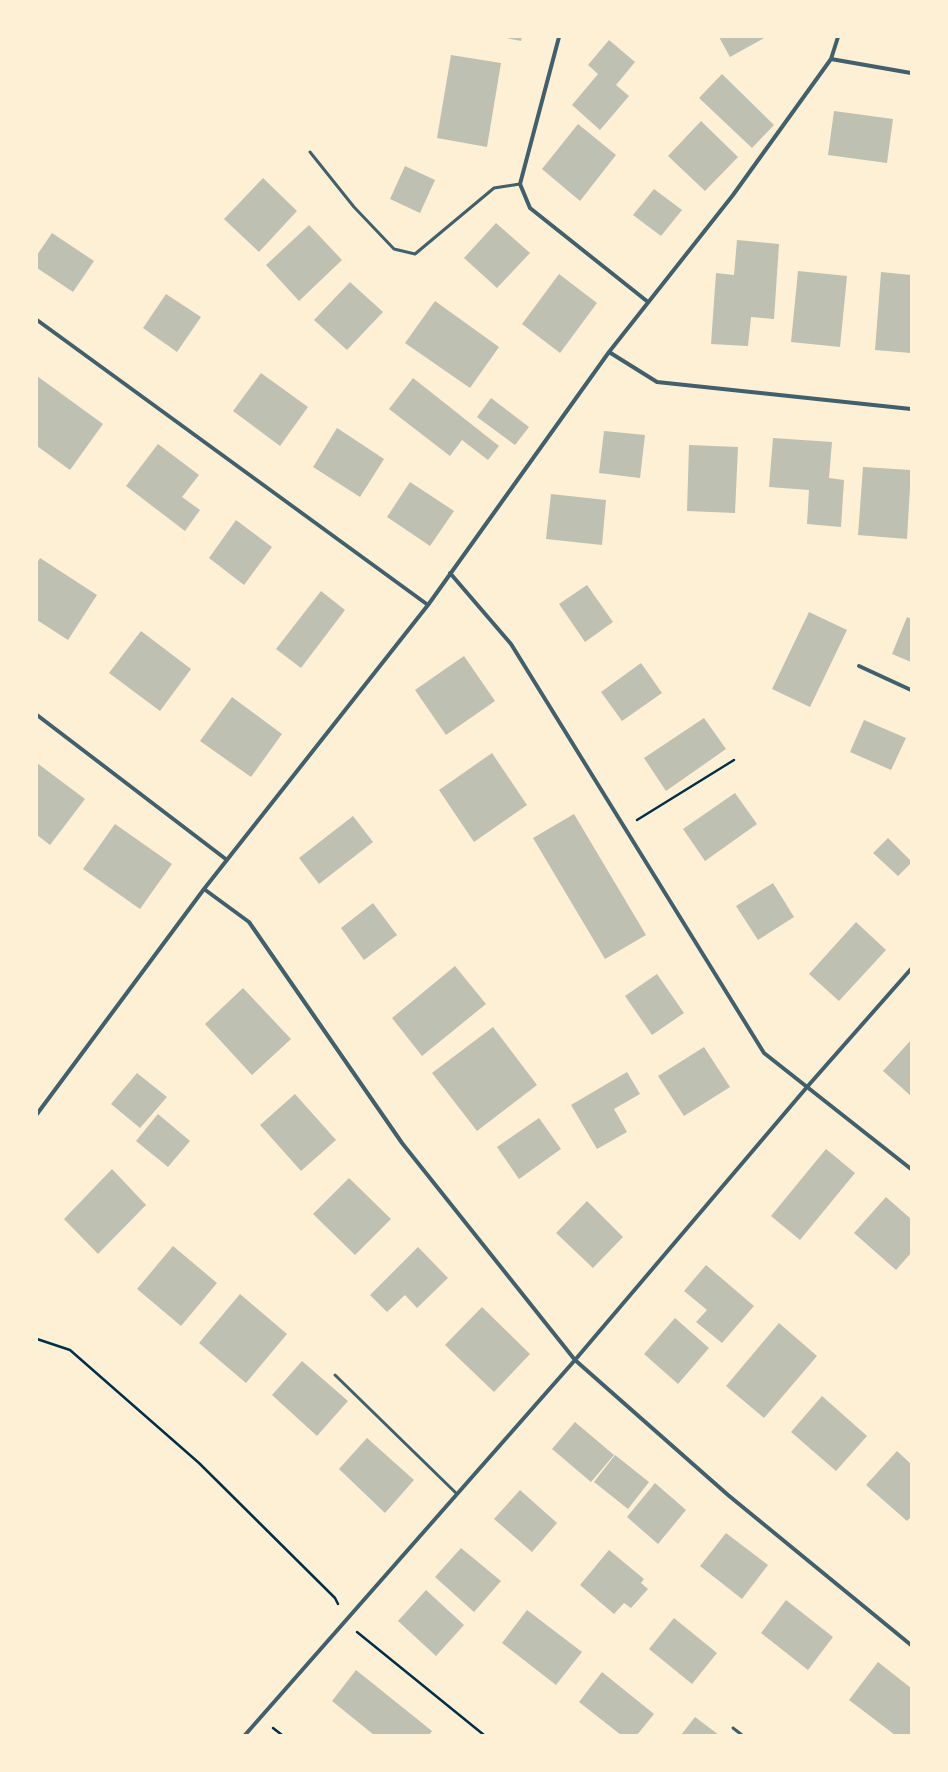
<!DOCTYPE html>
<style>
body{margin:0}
#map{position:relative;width:948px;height:1772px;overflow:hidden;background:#fdf0d5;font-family:"Fira Sans",sans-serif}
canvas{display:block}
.frame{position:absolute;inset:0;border:38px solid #fdf0d5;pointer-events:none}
</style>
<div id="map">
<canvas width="948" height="1772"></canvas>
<div class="frame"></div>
</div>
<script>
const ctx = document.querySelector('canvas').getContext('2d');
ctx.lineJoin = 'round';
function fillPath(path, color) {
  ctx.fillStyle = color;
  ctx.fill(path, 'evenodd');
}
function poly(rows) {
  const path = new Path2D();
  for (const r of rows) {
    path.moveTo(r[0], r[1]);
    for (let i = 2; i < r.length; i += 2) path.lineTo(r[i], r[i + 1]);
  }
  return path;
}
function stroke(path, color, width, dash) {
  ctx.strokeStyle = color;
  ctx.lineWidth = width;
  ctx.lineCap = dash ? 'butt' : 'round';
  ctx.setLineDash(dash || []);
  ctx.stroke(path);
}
fillPath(poly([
 [501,37,522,37,521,41],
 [719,37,766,37,730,57],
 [609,40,635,62,616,85,629,96,600,130,572,105,598,74,588,65],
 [451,55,501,63,487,147,437,138],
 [722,74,774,125,752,148,699,98],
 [834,111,893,119,887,163,828,155],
 [701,121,738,157,705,191,668,156],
 [578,124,616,155,580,201,542,169],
 [405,166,435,180,420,213,390,199],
 [263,178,297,211,259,252,224,219],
 [654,189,682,210,661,236,633,215],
 [496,223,530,253,497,288,464,258],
 [309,225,342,260,299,301,266,265],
 [52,233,94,261,73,292,37,268,37,255],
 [737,240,779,244,774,319,751,317,748,346,711,344,716,273,734,275],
 [798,271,847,276,840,347,791,342],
 [881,272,911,275,911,353,875,350],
 [559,274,597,303,560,353,522,324],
 [350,282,383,312,347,350,314,320],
 [166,294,201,317,177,352,143,328],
 [435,301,499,347,470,388,405,343],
 [261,373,308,407,280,446,233,411],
 [37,376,103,424,70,470,37,446],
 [413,378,499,446,488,460,462,440,450,456,389,409],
 [491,398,529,427,515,445,477,417],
 [337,428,384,459,360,497,313,467],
 [604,431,645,435,640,478,599,473],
 [773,438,832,442,829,478,844,480,841,527,807,524,809,490,769,487],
 [158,444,199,475,182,497,200,510,185,531,126,486],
 [689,445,738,447,735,513,687,511],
 [863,467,911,470,907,539,858,535],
 [410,482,454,511,430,546,387,517],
 [551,494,606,500,602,545,546,539],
 [236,520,272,547,244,585,209,558],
 [40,558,97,595,68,640,37,620,37,563],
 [587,585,613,622,585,642,559,604],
 [321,591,345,610,301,668,276,649],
 [809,612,847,630,810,707,772,689],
 [907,617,911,619,911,662,892,654],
 [141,631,191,669,160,711,109,673],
 [464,656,495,701,446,735,415,690],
 [641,663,662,693,622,721,601,692],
 [232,697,282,734,251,777,200,741],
 [704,718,726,749,666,791,644,758],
 [864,720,906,738,891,770,850,752],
 [492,753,527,805,474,842,439,790],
 [37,763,85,799,50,845,37,835],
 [735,793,757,824,705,861,683,829],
 [574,814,646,935,605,959,533,838],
 [353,816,373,842,319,884,299,858],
 [115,824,172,864,140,909,83,869],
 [888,838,911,861,911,863,898,876,873,853],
 [773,883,794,917,758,940,736,906],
 [373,903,397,935,364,960,341,928],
 [856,922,886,950,839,1001,809,974],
 [455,966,486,1004,422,1056,392,1018],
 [657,974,684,1013,652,1035,625,996],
 [243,988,291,1039,252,1075,205,1024],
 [493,1027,537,1085,477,1131,432,1073],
 [911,1040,911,1096,883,1071],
 [704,1047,730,1087,684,1116,658,1076],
 [627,1072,640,1094,614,1109,627,1132,597,1149,571,1105],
 [137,1073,167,1097,140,1128,111,1104],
 [295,1094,336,1140,301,1171,260,1125],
 [158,1114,190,1141,168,1167,136,1141],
 [539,1118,561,1149,519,1179,497,1147],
 [826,1149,855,1173,800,1240,771,1216],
 [112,1169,146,1205,98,1254,64,1219],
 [349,1178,391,1219,355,1255,313,1214],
 [886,1197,911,1219,911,1253,896,1270,854,1233],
 [587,1201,623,1237,593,1268,556,1233],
 [173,1246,217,1283,181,1326,137,1289],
 [418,1247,448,1278,417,1308,405,1295,387,1312,370,1295],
 [706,1265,754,1306,722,1343,696,1322,707,1310,684,1291],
 [240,1294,287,1334,246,1383,199,1343],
 [482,1307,530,1354,494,1392,445,1345],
 [675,1318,709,1348,678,1384,644,1354],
 [779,1323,817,1356,764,1418,726,1386],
 [302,1361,348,1401,317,1436,272,1395],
 [822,1396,867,1436,836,1471,791,1432],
 [575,1422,614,1455,591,1482,552,1449],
 [367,1438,414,1480,385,1513,339,1469],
 [897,1451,911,1464,911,1517,907,1521,866,1485],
 [615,1455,649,1482,628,1509,594,1482],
 [655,1483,686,1510,658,1544,627,1517],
 [520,1490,557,1523,532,1552,494,1519],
 [726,1533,768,1565,742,1599,700,1566],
 [461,1548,501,1581,474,1612,435,1577],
 [609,1550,644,1579,641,1583,648,1589,631,1608,624,1603,614,1614,580,1585],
 [426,1590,464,1625,436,1656,398,1621],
 [786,1600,833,1637,808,1670,761,1633],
 [527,1610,582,1652,556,1685,502,1643],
 [674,1618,717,1653,692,1684,649,1649],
 [878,1662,911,1688,911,1735,895,1735,849,1700],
 [356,1670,432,1731,429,1735,374,1735,332,1701],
 [602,1672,654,1714,637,1735,621,1735,579,1702],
 [695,1717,719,1735,681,1735]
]), '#bec0b2');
stroke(poly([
 [637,820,734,760],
 [37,1339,70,1350,199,1463,335,1598,338,1604],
 [357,1632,484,1735],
 [273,1728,282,1735]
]), '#003049', 2.5);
stroke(poly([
 [310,152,354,207,394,249,415,254,494,188,520,184],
 [335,1375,457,1494],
 [733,1728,742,1735]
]), '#3f606c', 3);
stroke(poly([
 [559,37,520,184,530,208,648,302],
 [831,59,911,73],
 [37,320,428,605],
 [609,352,657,382,911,409],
 [450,573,511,644,764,1053,911,1169],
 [859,666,911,690],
 [37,715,227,860],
 [204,889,249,922,402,1143,575,1360,728,1495,911,1645],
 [37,1114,204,889,428,605,609,352,733,195,831,59,838,37],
 [245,1735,575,1360,807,1087,911,969]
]), '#3f606c', 4);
</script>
